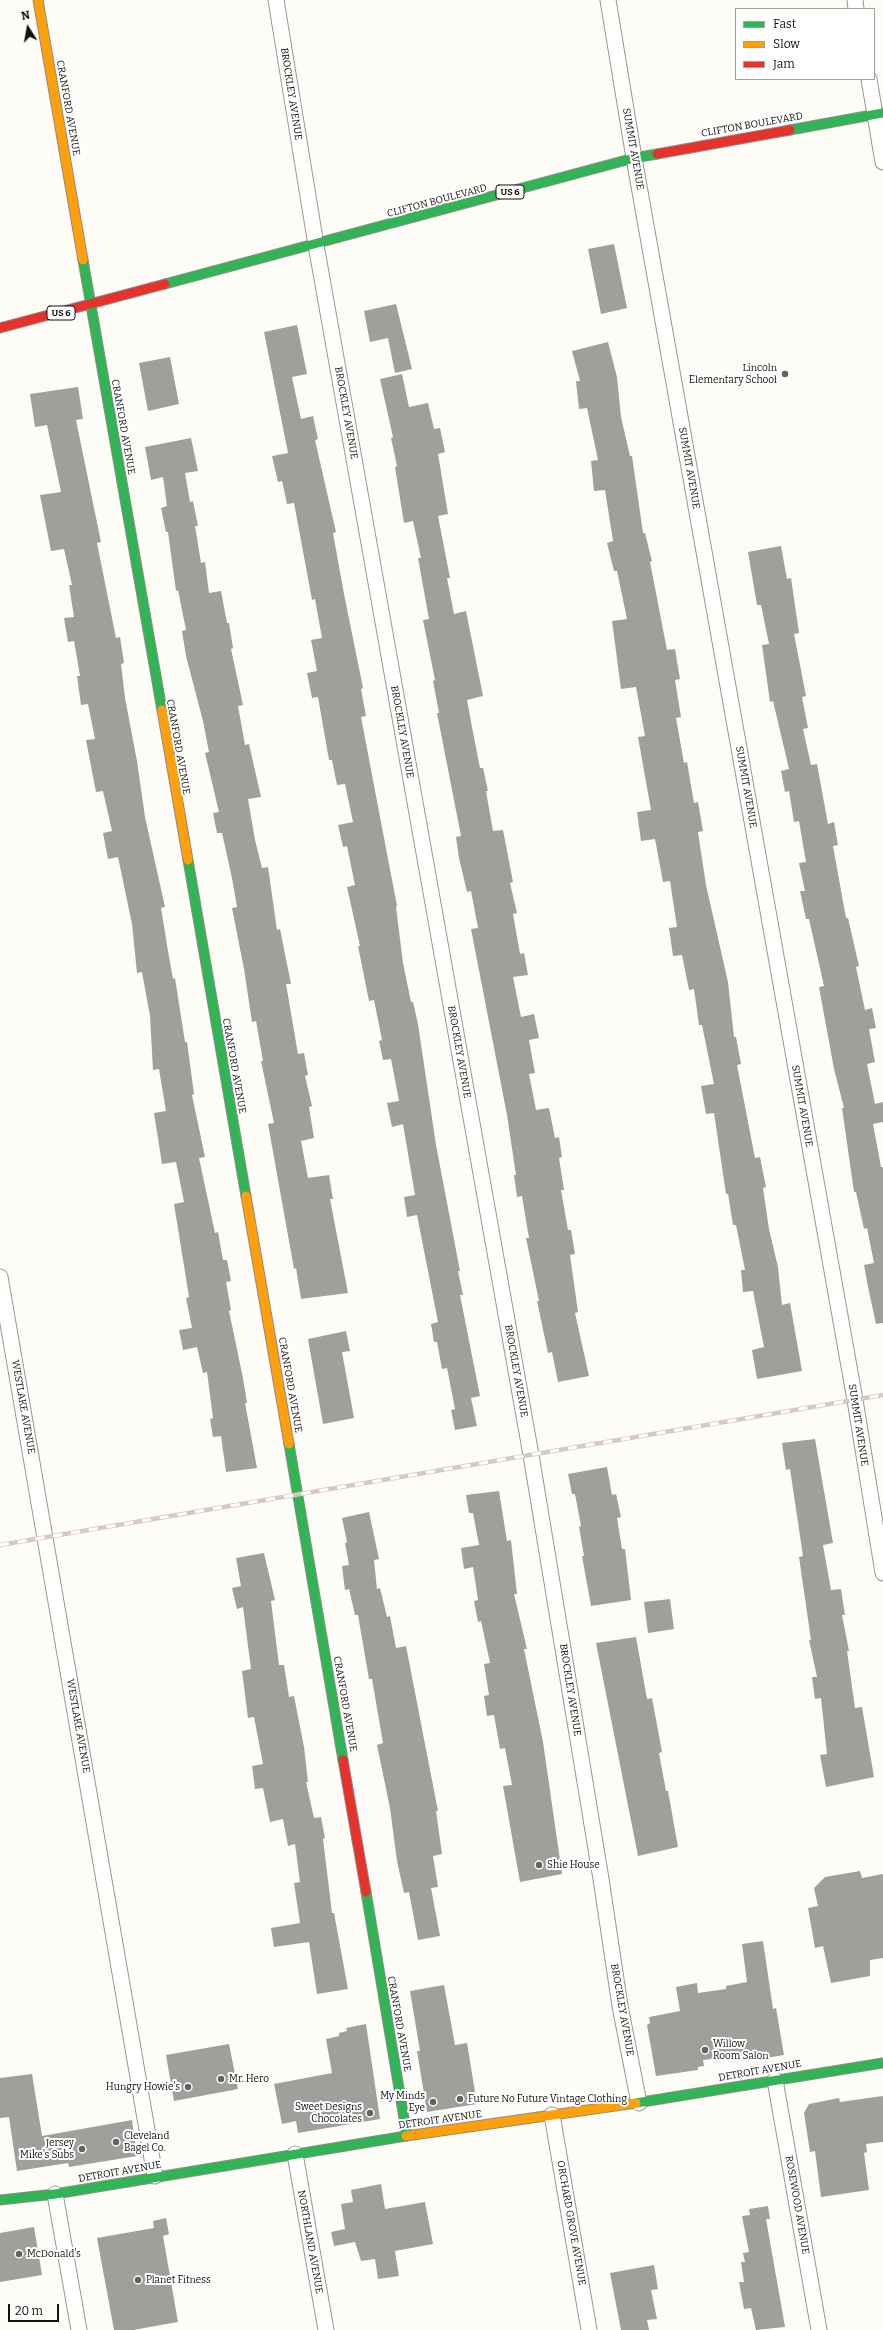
<!DOCTYPE html>
<style>
body{margin:0}
#map{position:relative;width:883px;height:2330px;overflow:hidden;background:#fdfcf7;font-family:Bitter,serif}
canvas{display:block}
.legend{position:absolute;left:735px;top:8px;width:140px;height:72px;box-sizing:border-box;background:#fff;border:1px solid #a0a0a0;margin:0;padding:5px 7px;list-style:none;font-size:12px;color:#111}
.legend li{display:flex;align-items:center;gap:8px;height:20px}
.legend b{width:20px;border:1px solid #a0a0a0}
.north{position:absolute;left:8px;top:8px;width:40px;height:40px;-webkit-text-stroke:3px #fff;paint-order:stroke;rotate:349deg;font-size:11px;font-weight:700;line-height:16px;text-align:center;color:#111}
.north::after{content:'';display:block;margin:auto;width:14px;height:18px;background:#111;clip-path:polygon(50% 0,100% 100%,50% 72%,0 100%)}
.scale{position:absolute;left:8px;top:2304px;width:51px;height:18px;box-sizing:border-box;border:2px solid #111;border-top:0;padding-left:5px;font-size:12px;line-height:14px;white-space:nowrap;color:#111;-webkit-text-stroke:3px #fff;paint-order:stroke}
</style>
<div id="map">
<canvas width="883" height="2330"></canvas>
<ul class="legend">
<li><b style="height:5px;background:#30b455"></b>Fast</li>
<li><b style="height:5px;background:#ff9f0a"></b>Slow</li>
<li><b style="height:5px;background:#e5322d"></b>Jam</li>
</ul>
<div class="north">N</div>
<div class="scale">20 m</div>
</div>
<script>
const ctx = document.querySelector('canvas').getContext('2d');
ctx.lineJoin = 'round';
function fillPath(path, color) {
  ctx.fillStyle = color;
  ctx.fill(path, 'evenodd');
}
function poly(rows) {
  const path = new Path2D();
  for (const r of rows) {
    path.moveTo(r[0], r[1]);
    for (let i = 2; i < r.length; i += 2) path.lineTo(r[i], r[i + 1]);
  }
  return path;
}
function stroke(path, color, width, dash) {
  ctx.strokeStyle = color;
  ctx.lineWidth = width;
  ctx.lineCap = dash ? 'butt' : 'round';
  ctx.setLineDash(dash || []);
  ctx.stroke(path);
}
function label(font, color, halo, rows, align = 'center') {
  ctx.font = font + ' Bitter,serif';
  ctx.lineWidth = 4;
  ctx.setLineDash([]);
  ctx.textBaseline = 'middle';
  ctx.strokeStyle = halo;
  ctx.fillStyle = color;
  for (const [text, x, y, turn = 0] of rows) {
    ctx.save();
    ctx.translate(x, y);
    ctx.rotate((+turn || 0) * Math.PI / 180);
    ctx.textAlign = isNaN(turn) ? turn : align;
    if (halo) ctx.strokeText(text, 0, 0);
    ctx.fillText(text, 0, 0);
    ctx.restore();
  }
}
fillPath(poly([
 [614,244,627,308,601,314,588,249],
 [396,304,412,369,395,373,388,338,370,342,364,311],
 [297,325,307,374,292,377,301,419,313,416,318,439,315,440,336,532,333,533,344,594,363,688,361,689,366,716,361,717,397,906,396,907,403,963,411,1002,413,1002,418,1024,436,1145,460,1271,458,1271,463,1295,460,1295,480,1396,471,1398,477,1426,455,1430,451,1410,455,1409,447,1368,442,1369,437,1342,434,1342,431,1324,438,1322,417,1215,407,1217,404,1197,415,1195,403,1124,392,1127,387,1103,399,1101,391,1059,383,1060,379,1041,382,1040,374,1000,369,1001,358,946,360,946,347,887,355,885,347,846,343,847,338,825,353,822,345,784,337,785,332,760,329,760,318,697,312,698,307,673,317,671,311,640,322,638,315,599,312,600,310,589,294,503,287,504,282,481,278,482,272,456,288,453,264,332],
 [608,342,617,377,621,417,630,456,632,456,643,533,645,533,652,561,650,562,667,650,675,649,680,679,675,680,681,717,676,718,684,763,687,762,694,803,698,802,703,831,698,832,706,885,728,982,734,1037,736,1037,741,1064,737,1065,755,1158,760,1157,766,1187,763,1188,769,1229,778,1267,782,1305,790,1303,802,1371,757,1379,752,1350,764,1347,753,1291,743,1292,741,1270,745,1270,736,1225,733,1225,728,1194,726,1194,714,1113,706,1114,701,1086,714,1084,702,1025,699,1025,694,989,689,990,682,955,673,956,669,928,677,927,670,881,663,882,655,839,641,841,637,812,651,810,638,737,645,736,636,687,621,689,612,621,627,619,617,571,614,571,607,543,613,541,605,490,594,491,591,461,598,460,587,408,579,409,576,381,580,381,572,351],
 [170,357,179,404,148,411,139,363],
 [402,374,409,407,428,403,434,429,440,428,445,452,438,454,448,514,438,516,450,578,447,578,454,614,466,611,483,696,467,700,472,727,480,768,483,768,488,791,486,791,493,831,503,830,513,882,510,883,517,913,513,914,520,954,524,953,528,975,513,977,521,1017,534,1014,539,1038,529,1040,535,1073,529,1074,536,1110,549,1108,555,1138,559,1137,562,1157,559,1158,564,1190,561,1190,568,1230,571,1230,575,1254,570,1255,578,1312,575,1313,589,1376,558,1382,552,1352,548,1353,537,1301,539,1301,526,1238,529,1238,522,1196,517,1197,514,1175,516,1175,507,1115,471,929,478,928,471,891,467,892,459,858,456,837,461,836,437,713,439,713,433,681,435,680,423,620,429,619,418,558,421,558,413,521,404,523,395,467,397,466,391,438,393,437,380,379],
 [78,387,83,419,76,420,101,542,97,543,116,638,120,637,124,663,121,664,125,698,137,761,145,817,165,907,161,908,168,951,173,979,175,978,185,1042,187,1042,194,1094,192,1095,205,1157,199,1158,215,1233,218,1232,223,1260,227,1260,231,1281,226,1282,231,1310,229,1311,243,1378,247,1403,245,1403,257,1468,226,1472,221,1436,213,1437,210,1419,213,1418,207,1372,203,1373,197,1347,183,1350,179,1330,192,1328,186,1298,189,1297,174,1204,184,1202,176,1162,162,1164,154,1113,166,1111,159,1069,153,1070,150,1016,142,972,137,973,132,924,118,857,108,859,103,833,112,831,103,791,96,792,86,740,95,739,88,704,81,705,77,676,80,676,74,641,68,642,64,618,74,617,69,585,72,585,64,549,51,551,40,495,61,492,47,425,35,427,30,394],
 [191,438,198,471,185,473,190,502,193,501,198,526,195,526,201,563,205,562,209,593,221,591,227,623,229,623,233,648,231,649,243,705,238,706,245,745,249,744,261,797,248,799,255,840,262,868,268,867,277,930,280,929,291,984,286,984,298,1054,304,1053,308,1075,305,1076,312,1106,309,1107,314,1138,301,1141,308,1178,329,1175,333,1199,330,1199,348,1293,301,1299,296,1268,294,1269,268,1124,274,1123,261,1061,263,1061,256,1021,252,1022,244,969,232,908,237,907,232,878,222,833,217,833,213,813,219,812,205,753,209,752,203,721,186,656,182,631,186,630,178,590,176,591,168,532,166,532,161,508,167,506,163,477,151,480,145,447],
 [781,546,787,579,791,578,799,633,794,634,806,696,802,697,808,728,803,729,811,765,817,764,828,824,834,822,838,845,833,846,846,918,848,918,859,966,856,967,865,1010,872,1008,876,1028,869,1029,875,1062,867,1064,875,1104,883,1102,883,1122,873,1124,881,1167,883,1167,883,1323,876,1324,868,1287,864,1265,874,1263,867,1228,864,1229,856,1192,854,1192,842,1108,844,1108,834,1069,819,987,824,986,809,919,806,919,800,891,805,891,799,863,806,862,799,821,794,822,789,791,785,792,781,771,789,769,773,701,770,702,762,645,769,644,761,605,757,605,748,552],
 [346,1331,350,1351,342,1352,354,1418,323,1424,308,1339],
 [815,1439,833,1543,823,1545,831,1590,841,1589,845,1615,842,1615,849,1651,847,1651,855,1708,862,1707,874,1777,826,1787,820,1755,827,1754,821,1698,815,1699,812,1677,817,1677,809,1640,811,1640,799,1557,803,1556,790,1469,786,1470,782,1443],
 [607,1467,612,1495,616,1494,621,1517,617,1518,622,1549,625,1549,631,1600,591,1606,582,1556,584,1556,579,1527,581,1526,575,1494,572,1494,568,1474],
 [499,1491,507,1541,511,1540,517,1594,514,1594,527,1649,524,1649,543,1742,562,1874,520,1882,503,1786,512,1785,505,1748,500,1749,494,1715,487,1716,484,1696,489,1695,484,1664,490,1663,481,1621,478,1622,474,1601,478,1600,473,1567,464,1569,461,1548,479,1545,473,1513,469,1513,466,1495],
 [369,1512,379,1559,374,1560,377,1589,380,1588,387,1617,390,1616,396,1648,406,1646,438,1811,436,1811,442,1854,433,1856,438,1887,431,1888,440,1936,418,1940,409,1892,404,1893,397,1861,390,1808,377,1745,383,1743,372,1679,369,1679,358,1615,355,1615,349,1589,345,1590,342,1566,349,1565,345,1543,347,1542,342,1518],
 [264,1553,275,1600,271,1601,279,1665,284,1665,289,1697,294,1696,304,1747,308,1782,306,1782,314,1818,321,1817,325,1838,323,1839,332,1913,334,1913,348,1989,317,1994,309,1942,274,1947,271,1928,300,1923,294,1883,300,1882,295,1844,288,1846,283,1819,270,1822,263,1788,255,1789,252,1766,263,1764,254,1717,248,1718,242,1671,251,1669,243,1607,237,1609,232,1588,241,1586,236,1558],
 [670,1599,674,1629,648,1633,644,1602],
 [636,1637,647,1699,652,1698,662,1752,659,1753,666,1791,668,1791,678,1847,638,1856,596,1643],
 [860,1871,862,1878,883,1874,883,1958,870,1960,870,1976,831,1983,823,1946,815,1948,808,1908,818,1906,814,1888,825,1877],
 [763,1941,773,2009,776,2008,784,2055,747,2061,746,2055,703,2060,704,2066,698,2067,698,2070,656,2076,647,2025,650,2023,649,2017,680,2011,676,1987,697,1983,698,1993,726,1989,726,1986,747,1982,742,1944],
 [444,1985,455,2045,467,2043,477,2104,427,2112,417,2051,420,2051,410,1991],
 [366,2024,380,2119,298,2133,296,2121,282,2124,274,2084,332,2073,326,2039,339,2036,339,2033,347,2031,346,2028],
 [229,2044,238,2089,174,2101,166,2055],
 [32,2074,42,2136,132,2120,137,2156,69,2167,68,2163,17,2171,9,2117,0,2118,0,2078],
 [883,2096,883,2142,866,2144,867,2152,864,2153,869,2190,821,2197,815,2151,810,2152,804,2113,809,2104,839,2098,840,2102],
 [381,2184,385,2209,425,2202,433,2244,395,2251,399,2276,378,2279,375,2259,361,2261,355,2242,334,2246,331,2232,345,2229,341,2204,353,2202,351,2190],
 [768,2206,770,2219,766,2219,785,2327,756,2330,751,2308,744,2309,739,2282,744,2282,741,2262,745,2262,743,2253,749,2252,742,2216,750,2215,749,2209],
 [166,2218,169,2234,163,2236,178,2322,133,2330,114,2330,97,2238,154,2228,153,2221],
 [34,2227,42,2275,0,2282,0,2233],
 [654,2265,658,2289,651,2290,657,2319,647,2320,649,2330,621,2330,610,2273]
]), '#a19f9c');
const street = poly([
 [276,0,316,245,531,1455,601,1879,620,2006,639,2103],
 [608,0,634,158,855,1400,883,1573],
 [855,0,856,9],
 [869,79,883,162],
 [0,1277,155,2176],
 [775,2080,819,2330],
 [552,2115,589,2330],
 [295,2154,326,2330],
 [55,2194,79,2330]
]);
const fast = poly([
 [790,130,883,113],
 [83,260,162,710],
 [165,284,634,158,657,154],
 [188,860,246,1196],
 [289,1444,343,1760],
 [366,1892,407,2136],
 [636,2103,883,2063],
 [0,2200,55,2194,406,2136]
]);
const slow = poly([
 [38,0,83,260],
 [162,710,188,860],
 [246,1196,289,1444],
 [406,2136,636,2103]
]);
const jam = poly([
 [657,154,790,130],
 [0,328,165,284],
 [343,1760,366,1892]
]);
stroke(street, '#979795', 17);
stroke(fast, '#8e8d8b', 11);
stroke(slow, '#8e8d8b', 11);
stroke(jam, '#8e8d8b', 11);
stroke(street, '#fffffe', 15);
stroke(fast, '#30b455', 9);
stroke(slow, '#ff9f0a', 9);
stroke(jam, '#e5322d', 9);
const rail = poly([
 [0,1545,883,1395]
]);
stroke(rail, '#d9c6c7', 4.5);
stroke(rail, '#fff', 3, [9]);
for (const [x, y, r, color] of [
 [785,374,4,"#646362"],
 [539,1865,4,"#646362"],
 [705,2050,4,"#646362"],
 [221,2079,4,"#646362"],
 [188,2087,4,"#646362"],
 [460,2099,4,"#646362"],
 [433,2102,4,"#646362"],
 [370,2113,4,"#646362"],
 [116,2142,4,"#646362"],
 [82,2149,4,"#646362"],
 [19,2254,4,"#646362"],
 [138,2280,4,"#646362"]
]) {
  const dot = new Path2D();
  dot.arc(x, y, r, 0, 2 * Math.PI);
  ctx.fillStyle = color;
  ctx.fill(dot);
  stroke(dot, '#fff', 1.5);
}
for (const [x, y, w] of [
 [510,192,28],
 [61,313,28]
]) {
  const box = new Path2D();
  box.roundRect(x - w / 2, y - 7, w, 14, 3);
  ctx.fillStyle = '#fff';
  ctx.fill(box);
  stroke(box, '#111', 1);
}
label('bold 9px', '#111', null, [
 ["US 6",510,192],
 ["US 6",61,313]
]);
label('10px', '#111', '#fff', [
 ["BROCKLEY AVENUE",291,94,81],
 ["CRANFORD AVENUE",68,108,80],
 ["CLIFTON BOULEVARD",752,125,-10],
 ["SUMMIT AVENUE",633,149,80],
 ["CLIFTON BOULEVARD",437,201,-15],
 ["BROCKLEY AVENUE",346,413,80],
 ["CRANFORD AVENUE",123,427,80],
 ["SUMMIT AVENUE",689,468,80],
 ["BROCKLEY AVENUE",402,732,80],
 ["CRANFORD AVENUE",178,747,80],
 ["SUMMIT AVENUE",746,787,80],
 ["BROCKLEY AVENUE",459,1052,80],
 ["CRANFORD AVENUE",234,1066,80],
 ["SUMMIT AVENUE",802,1106,80],
 ["BROCKLEY AVENUE",516,1371,80],
 ["CRANFORD AVENUE",290,1385,80],
 ["WESTLAKE AVENUE",23,1407,80],
 ["SUMMIT AVENUE",858,1425,81],
 ["BROCKLEY AVENUE",570,1690,81],
 ["CRANFORD AVENUE",345,1704,80],
 ["WESTLAKE AVENUE",78,1726,80],
 ["BROCKLEY AVENUE",622,2010,80],
 ["CRANFORD AVENUE",399,2024,80],
 ["DETROIT AVENUE",760,2071,-10],
 ["DETROIT AVENUE",440,2120,-8],
 ["DETROIT AVENUE",120,2172,-10],
 ["ROSEWOOD AVENUE",797,2205,80],
 ["ORCHARD GROVE AVENUE",571,2223,80],
 ["NORTHLAND AVENUE",310,2242,80]
]);
label('10px', '#111', '#fff', [
 ["Lincoln",777,368,"right"],
 ["Elementary School",777,380,"right"],
 ["Shie House",547,1865],
 ["Willow",713,2044],
 ["Room Salon",713,2056],
 ["Mr. Hero",229,2079],
 ["Hungry Howie's",180,2087,"right"],
 ["My Minds",425,2096,"right"],
 ["Eye",425,2108,"right"],
 ["Future No Future Vintage Clothing",468,2099],
 ["Sweet Designs",362,2107,"right"],
 ["Chocolates",362,2119,"right"],
 ["Cleveland",124,2136],
 ["Bagel Co.",124,2148],
 ["Jersey",74,2143,"right"],
 ["Mike's Subs",74,2155,"right"],
 ["McDonald's",27,2254],
 ["Planet Fitness",146,2280]
], 'left');
</script>
